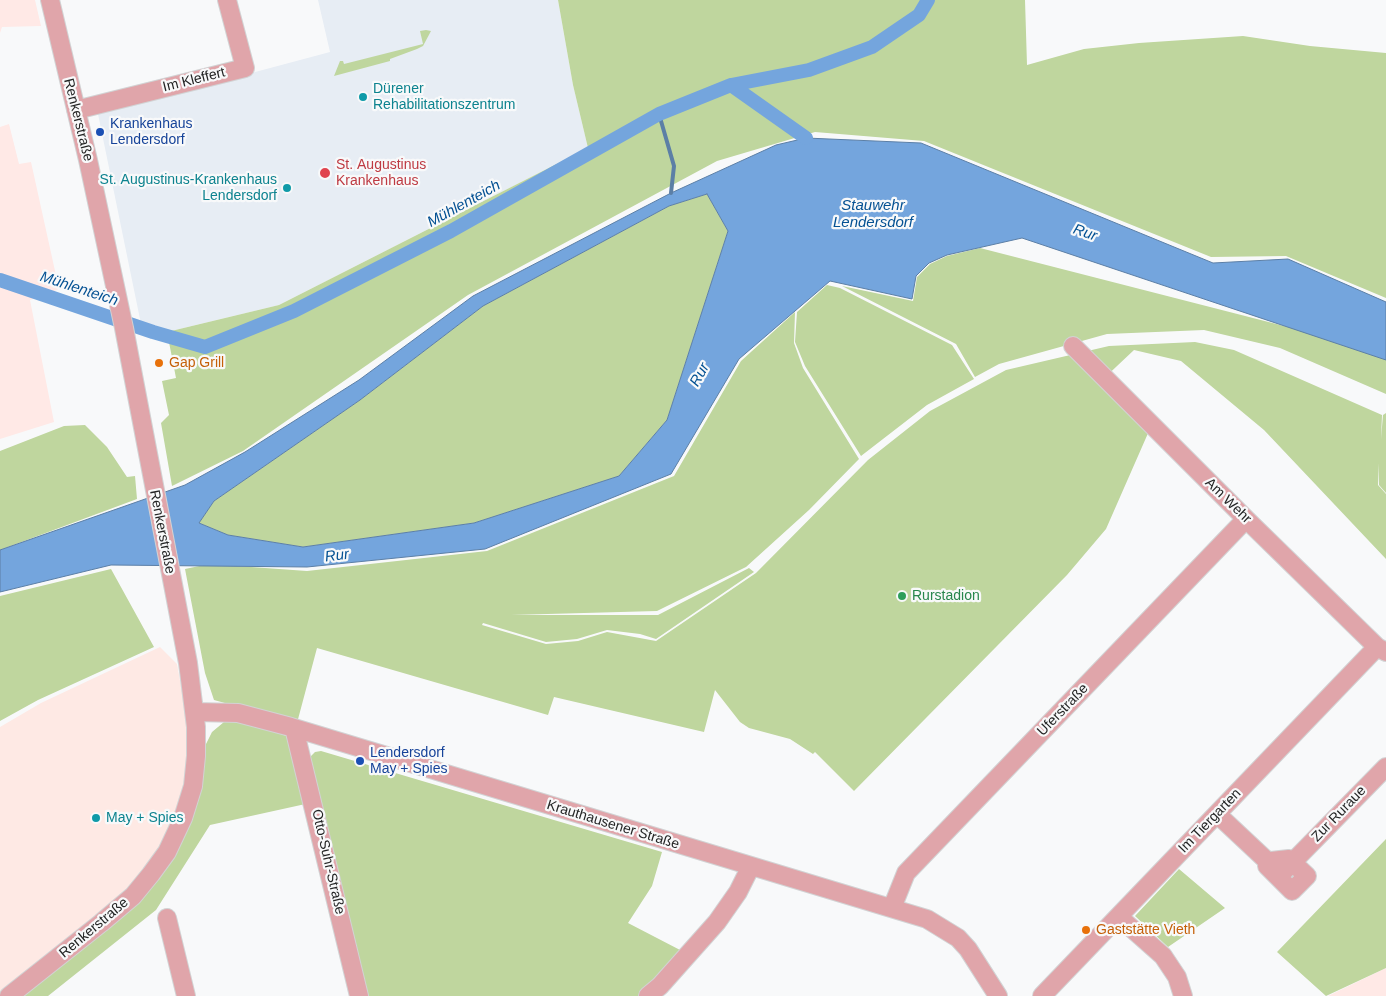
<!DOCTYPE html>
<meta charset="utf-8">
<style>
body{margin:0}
canvas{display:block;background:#f8f9fa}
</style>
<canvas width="1386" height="996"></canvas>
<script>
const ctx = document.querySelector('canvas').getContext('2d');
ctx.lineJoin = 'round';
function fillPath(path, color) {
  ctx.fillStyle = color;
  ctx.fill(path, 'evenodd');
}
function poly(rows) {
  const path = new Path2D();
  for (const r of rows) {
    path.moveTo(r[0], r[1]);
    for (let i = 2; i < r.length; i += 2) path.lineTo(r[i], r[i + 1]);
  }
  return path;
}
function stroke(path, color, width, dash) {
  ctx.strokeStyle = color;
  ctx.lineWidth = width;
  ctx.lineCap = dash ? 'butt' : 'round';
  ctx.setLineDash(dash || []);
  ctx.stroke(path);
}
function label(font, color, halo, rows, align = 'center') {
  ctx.font = font + ' Helvetica,sans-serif';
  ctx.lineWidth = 4.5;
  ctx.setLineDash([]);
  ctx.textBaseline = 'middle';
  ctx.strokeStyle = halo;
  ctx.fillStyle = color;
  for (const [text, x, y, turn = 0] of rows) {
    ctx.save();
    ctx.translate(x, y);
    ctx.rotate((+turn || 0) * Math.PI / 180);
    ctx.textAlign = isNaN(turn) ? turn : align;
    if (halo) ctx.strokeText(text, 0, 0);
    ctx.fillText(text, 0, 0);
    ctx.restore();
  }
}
fillPath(poly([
 [160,647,177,664,188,725,188,770,177,817,146,869,126,891,0,993,0,727,41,703]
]), '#fee9e4');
fillPath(poly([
 [0,0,35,0,41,26,2,27,0,33],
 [9,124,19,164,31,162,59,289,30,300,54,422,0,439,0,127],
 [1386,968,1386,996,1328,996]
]), '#ffe9e6');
fillPath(poly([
 [318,0,558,0,573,85,588,148,279,305,167,332,141,324,98,114,330,52]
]), '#e7edf4');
fillPath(poly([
 [558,0,1025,0,1027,65,1084,49,1139,43,1243,36,1310,46,1386,53,1386,298,1286,256,1211,257,924,141,815,132,717,161,468,295,243,451,172,486,161,423,169,415,162,381,176,378,167,332,279,305,588,148,573,85],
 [426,30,431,31,423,46,417,49,390,59,390,61,334,76,340,61,343,61,344,64,423,44,420,31],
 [707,194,728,231,667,420,619,476,474,523,303,547,228,535,199,523,214,501,360,400,483,306,669,206],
 [980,248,1327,337,1386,358,1386,394,1280,348,1204,330,1107,334,999,364,975,377,956,344,842,286,913,301,917,277,930,264,947,256],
 [827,285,840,288,952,345,974,379,927,405,861,456,805,366,795,342,797,312],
 [795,312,794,343,803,368,859,459,809,510,746,567,657,611,511,615,658,615,749,568,754,572,656,639,640,634,607,630,577,639,546,642,483,623,482,625,546,644,578,641,607,632,656,641,756,573,868,460,930,411,1006,370,1109,346,1195,342,1234,350,1382,415,1381,439,1383,415,1386,413,1386,493,1379,485,1379,463,1378,485,1386,494,1386,559,1264,430,1181,361,1134,350,1099,383,1149,431,1106,529,1067,575,854,791,815,752,813,754,790,739,749,728,740,722,715,690,704,732,554,697,548,715,317,648,297,723,214,700,205,673,185,569,209,564,307,571,487,551,674,476,741,361],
 [85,425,107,447,127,477,135,476,137,499,0,550,0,451,64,426],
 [111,569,154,647,38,700,0,721,0,596],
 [236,720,293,738,310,803,210,825,156,910,48,996,20,996,156,881,205,746,212,732,224,722],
 [321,751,662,852,652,886,628,923,682,951,655,983,638,996,368,996,310,757,315,752],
 [1386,839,1386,968,1326,996,1277,952],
 [1179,869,1225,908,1168,947,1135,916]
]), '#bfd69e');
const water = poly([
 [806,138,921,143,1213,263,1288,259,1386,302,1386,360,1022,238,947,255,929,263,916,276,912,299,830,281,739,359,671,474,485,549,307,567,111,565,0,592,0,550,185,485,245,452,359,380,473,296,671,193,776,145,806,138],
 [707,194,728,231,667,420,619,476,474,523,303,547,228,535,199,523,214,501,360,400,483,306,669,206,707,194]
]);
fillPath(water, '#74a5dd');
stroke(water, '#5c7fa6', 1);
stroke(poly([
 [659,114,674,166,671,193]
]), '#5c7fa6', 4);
stroke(poly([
 [731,85,806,138],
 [0,280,153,332,205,347,294,311,451,231,659,114,731,85,809,70,872,47,919,15,928,0]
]), '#74a5dd', 14);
const minor = poly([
 [76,110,245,68,227,0],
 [1073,346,1246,519,1377,647,1386,652],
 [195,712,238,713,291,727,927,919,958,938,968,949,998,996],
 [294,728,359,996],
 [1217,814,1281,874,1386,767],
 [1289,859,1307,876,1292,891,1267,866,1271,861,1289,859],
 [892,908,906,873,1246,519],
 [1119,917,1163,956,1177,977,1183,996],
 [167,918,186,996],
 [9,996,101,923,133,896,151,874,167,852,183,818,193,786,196,756,196,727,188,663,124,328,88,160,50,0],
 [648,996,660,986,717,922,738,892,751,866],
 [1042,996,1377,647]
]);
stroke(minor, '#d2d3d4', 20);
stroke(minor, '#e0a5aa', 18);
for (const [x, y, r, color] of [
 [363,97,5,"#0f9aa8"],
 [100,132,5,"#1a4fb4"],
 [325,173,6,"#e0444e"],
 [287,188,5,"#0f9aa8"],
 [159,363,5,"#e8710a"],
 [902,596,5,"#2e9e5b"],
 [360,761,5,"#1a4fb4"],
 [96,818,5,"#0f9aa8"],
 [1086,930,5,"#e8710a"]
]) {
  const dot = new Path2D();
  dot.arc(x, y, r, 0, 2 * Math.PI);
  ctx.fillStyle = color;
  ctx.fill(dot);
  stroke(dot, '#f8f9fa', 2);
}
label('14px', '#242525', '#f8f9fa', [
 ["Im Kleffert",194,80,-14],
 ["Renkerstraße",78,120,76],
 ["Am Wehr",1228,501,44],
 ["Renkerstraße",162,532,79],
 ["Uferstraße",1063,710,-46],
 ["Zur Ruraue",1339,814,-46],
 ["Im Tiergarten",1210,821,-46],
 ["Krauthausener Straße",613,825,17],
 ["Otto-Suhr-Straße",328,862,77],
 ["Renkerstraße",94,928,-40]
]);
label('14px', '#0d838f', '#f8f9fa', [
 ["Dürener",373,89],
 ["Rehabilitationszentrum",373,105],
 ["St. Augustinus-Krankenhaus",277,180,"right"],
 ["Lendersdorf",277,196,"right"],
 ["May + Spies",106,818]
], 'left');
label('14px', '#164399', '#f8f9fa', [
 ["Krankenhaus",110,124],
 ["Lendersdorf",110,140],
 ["Lendersdorf",370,753],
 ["May + Spies",370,769]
], 'left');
label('14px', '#be3a42', '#f8f9fa', [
 ["St. Augustinus",336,165],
 ["Krankenhaus",336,181]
], 'left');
label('14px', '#c56008', '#f8f9fa', [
 ["Gap Grill",169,363],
 ["Gaststätte Vieth",1096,930]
], 'left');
label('14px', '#27864d', '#f8f9fa', [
 ["Rurstadion",912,596]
], 'left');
label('italic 15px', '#045193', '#f8f9fa', [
 ["Mühlenteich",464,204,-29],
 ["Stauwehr",873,206],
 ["Lendersdorf",873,223],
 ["Rur",1085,233,19],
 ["Mühlenteich",79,289,18],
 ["Rur",700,375,-61],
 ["Rur",337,556,-7]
]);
</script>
